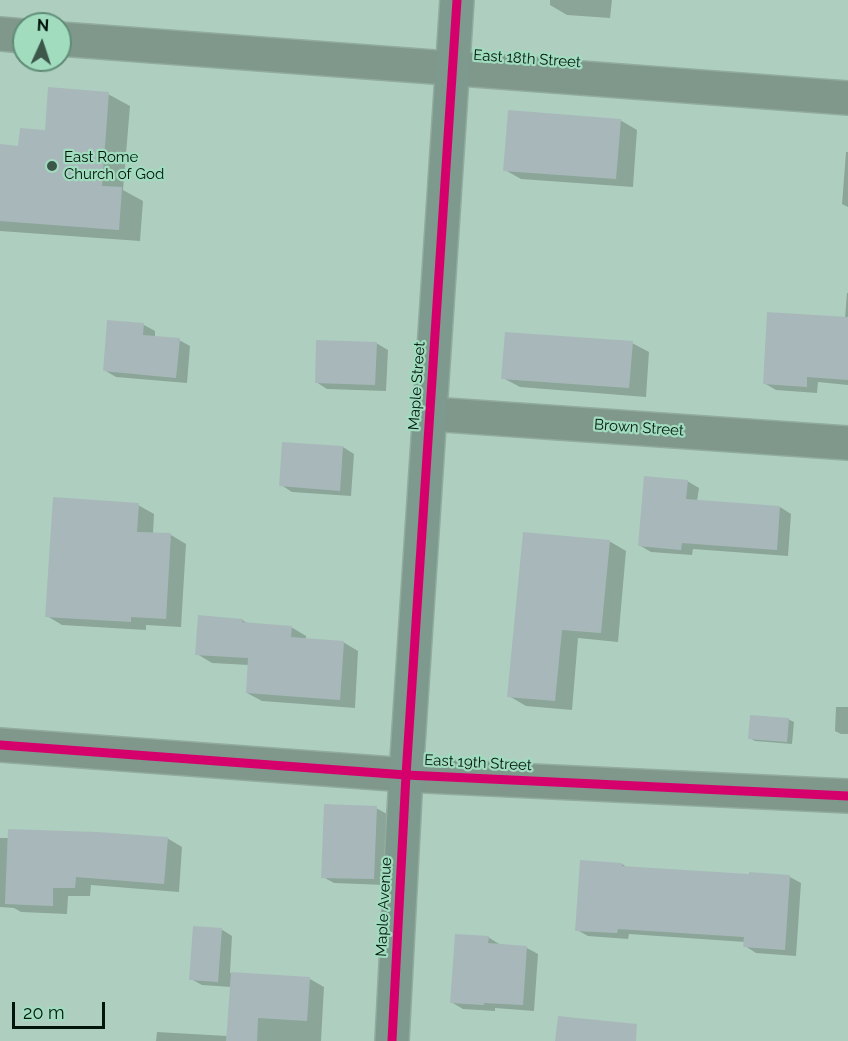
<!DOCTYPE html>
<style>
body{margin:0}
#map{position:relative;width:848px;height:1041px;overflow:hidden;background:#aecfbf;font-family:Raleway,sans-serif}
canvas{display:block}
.north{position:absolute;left:12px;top:12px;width:60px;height:60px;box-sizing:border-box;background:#a1dcbf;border:2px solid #618c77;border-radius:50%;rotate:3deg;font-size:16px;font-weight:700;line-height:24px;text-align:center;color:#00150b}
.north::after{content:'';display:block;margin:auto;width:21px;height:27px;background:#3d564a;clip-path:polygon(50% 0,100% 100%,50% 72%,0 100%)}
.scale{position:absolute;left:12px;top:1002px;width:93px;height:27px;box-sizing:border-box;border:3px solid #00150b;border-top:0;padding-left:8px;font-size:18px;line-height:21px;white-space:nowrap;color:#00150b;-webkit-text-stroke:4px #a1dcbf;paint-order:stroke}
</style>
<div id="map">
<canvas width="848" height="1041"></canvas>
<div class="north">N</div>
<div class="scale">20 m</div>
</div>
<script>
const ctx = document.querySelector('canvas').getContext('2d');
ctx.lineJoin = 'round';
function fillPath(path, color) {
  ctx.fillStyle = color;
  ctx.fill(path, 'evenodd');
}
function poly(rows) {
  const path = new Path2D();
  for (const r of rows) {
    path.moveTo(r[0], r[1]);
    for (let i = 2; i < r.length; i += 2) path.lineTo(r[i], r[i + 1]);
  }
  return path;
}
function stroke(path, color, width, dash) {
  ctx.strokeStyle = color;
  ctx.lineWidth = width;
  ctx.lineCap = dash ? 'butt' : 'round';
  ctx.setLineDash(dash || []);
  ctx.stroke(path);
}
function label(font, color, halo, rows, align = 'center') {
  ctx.font = font + ' Raleway,sans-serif';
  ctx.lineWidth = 4.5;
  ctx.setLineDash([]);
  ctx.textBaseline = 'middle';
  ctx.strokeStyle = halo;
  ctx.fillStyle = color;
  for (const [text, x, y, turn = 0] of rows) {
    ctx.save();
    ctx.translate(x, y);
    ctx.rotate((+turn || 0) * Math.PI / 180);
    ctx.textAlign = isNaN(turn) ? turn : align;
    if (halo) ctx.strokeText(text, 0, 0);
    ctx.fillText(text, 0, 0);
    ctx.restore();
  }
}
fillPath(poly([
 [550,0,612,0,610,18,567,15,550,5],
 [108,94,130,106,123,190,143,201,140,241,0,231,0,146,20,147],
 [620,120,637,130,633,187,521,179,505,170],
 [846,152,848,152,848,207,842,204],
 [847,293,848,293,848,385,818,382,817,393,776,390,764,383,845,318],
 [109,322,144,325,155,331,155,338,179,340,190,346,187,383,116,377,104,370],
 [376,343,388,350,386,391,327,389,316,382],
 [632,343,649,352,646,397,520,387,503,378],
 [343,447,354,454,351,496,292,492,281,485],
 [687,481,699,488,697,501,780,507,791,514,788,556,693,549,692,555,651,552,639,545],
 [138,505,154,514,153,534,171,535,186,544,181,627,146,625,146,630,62,625,47,616],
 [609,541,626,551,618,642,578,638,572,710,526,706,509,696],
 [242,620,249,624,291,627,306,636,306,639,343,642,358,651,355,708,262,701,247,693,249,665,212,663,197,654],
 [836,707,848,707,848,734,841,734,835,731],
 [788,719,794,722,792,744,755,741,749,738],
 [376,808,387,814,385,885,334,883,323,877],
 [0,838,167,838,182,847,179,892,91,885,90,896,68,896,67,914,21,912,14,908,0,907],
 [622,864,628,868,751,876,751,874,790,877,801,883,796,956,756,953,745,946,745,942,629,934,628,939,588,936,577,930],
 [221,929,232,936,230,973,310,979,324,987,321,1041,156,1041,157,1032,227,1036,231,987,202,985,191,979],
 [488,937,499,944,527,948,538,954,534,1011,495,1008,495,1011,463,1009,451,1002]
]), '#0003');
fillPath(poly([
 [48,87,109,92,102,186,122,187,119,230,0,221,0,144,18,146,20,128,45,130],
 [508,110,621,119,616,179,503,171],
 [767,312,848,317,848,380,807,377,807,387,763,384],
 [107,320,144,323,143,335,180,338,176,378,103,371],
 [505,332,633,341,629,388,501,379],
 [316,340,377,342,375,385,315,383],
 [282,442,343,446,340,491,279,486],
 [644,476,688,480,686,499,780,506,777,550,682,543,681,550,638,546],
 [53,497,139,503,137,532,171,533,166,619,131,617,131,622,45,617],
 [523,532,610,540,601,633,562,630,555,701,507,697],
 [198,615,243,619,242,622,292,626,291,637,344,641,340,700,246,693,248,658,195,655],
 [750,715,789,718,787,742,748,739],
 [324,804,377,806,374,879,321,878],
 [8,829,98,832,168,837,164,884,76,877,75,888,53,888,53,906,5,904],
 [580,860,622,863,622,866,749,874,749,872,790,875,785,950,743,947,744,937,618,929,617,933,575,931],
 [193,926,222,928,218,982,189,980],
 [455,934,489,936,488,943,527,946,523,1005,484,1003,484,1005,450,1003],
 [231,972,310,977,307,1021,258,1018,257,1041,226,1041],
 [558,1016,637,1024,636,1041,555,1041]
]), '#a8b8ba');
const minor = poly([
 [0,34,24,36],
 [60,39,848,98],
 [431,414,848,443],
 [0,745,406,775,848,796]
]);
const major = poly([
 [392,1041,406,775,457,0]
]);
stroke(minor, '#91ab9f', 36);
stroke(major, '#91ab9f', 36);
stroke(minor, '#80978c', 33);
stroke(major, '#7e998d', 33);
stroke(poly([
 [0,745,406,775,848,796],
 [392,1041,406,775,457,0]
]), '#d6006c', 9);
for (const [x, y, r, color] of [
 [52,166,6,"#3d564a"]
]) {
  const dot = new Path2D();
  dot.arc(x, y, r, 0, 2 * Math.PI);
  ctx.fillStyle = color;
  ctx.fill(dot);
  stroke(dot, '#a1dcbf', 2);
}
label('15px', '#00150b', '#a1dcbf', [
 ["East 18th Street",527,59,4],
 ["Maple Street",417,386,-86],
 ["Brown Street",639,428,4],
 ["East 19th Street",478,763,3],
 ["Maple Avenue",384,907,-87]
]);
label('15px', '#00150b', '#a1dcbf', [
 ["East Rome",64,157],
 ["Church of God",64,174]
], 'left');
</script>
